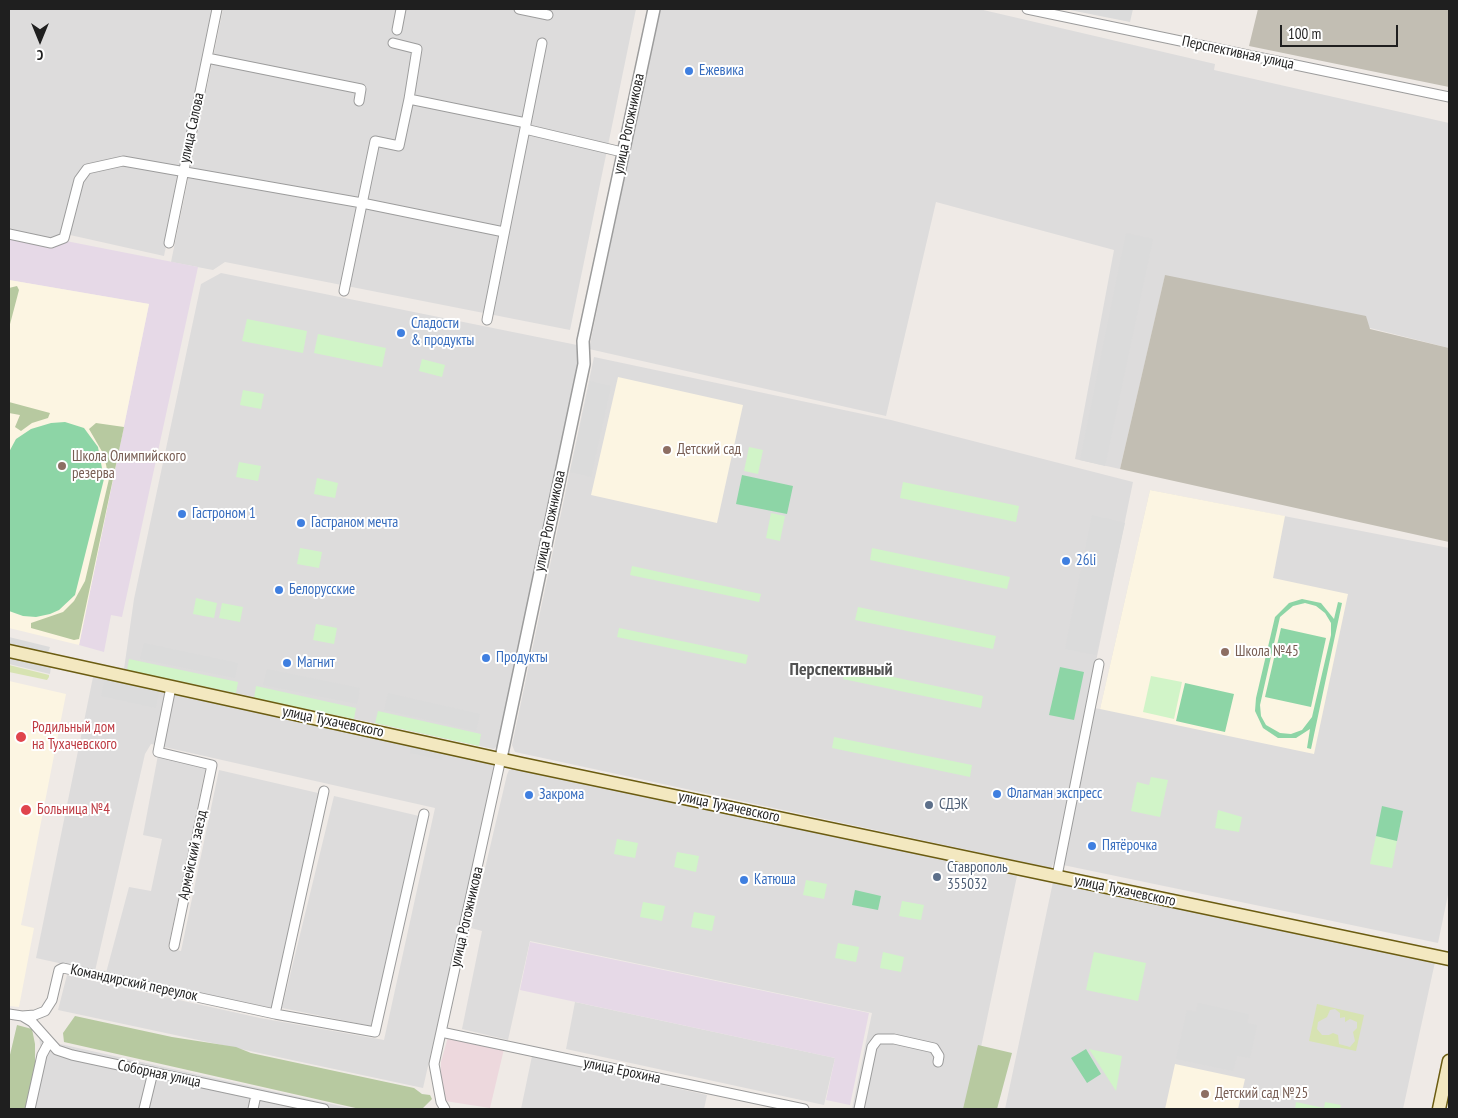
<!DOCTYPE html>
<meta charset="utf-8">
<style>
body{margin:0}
#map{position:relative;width:1458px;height:1118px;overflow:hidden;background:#efeae6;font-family:"PT Sans Narrow",sans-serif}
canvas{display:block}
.frame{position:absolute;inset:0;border:10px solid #1f1f1f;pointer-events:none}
.north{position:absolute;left:15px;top:15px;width:50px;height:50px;-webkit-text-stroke:4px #fff;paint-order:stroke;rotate:180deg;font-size:14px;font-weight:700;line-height:20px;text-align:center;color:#1f1f1f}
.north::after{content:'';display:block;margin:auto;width:18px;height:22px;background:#1f1f1f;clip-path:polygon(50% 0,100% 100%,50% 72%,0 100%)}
.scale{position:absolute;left:1280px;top:25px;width:118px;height:22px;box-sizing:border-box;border:2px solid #1f1f1f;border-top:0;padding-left:6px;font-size:15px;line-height:18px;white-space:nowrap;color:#1f1f1f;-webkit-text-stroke:4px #fff;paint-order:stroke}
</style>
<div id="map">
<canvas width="1458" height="1118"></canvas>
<div class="frame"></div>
<div class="north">С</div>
<div class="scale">100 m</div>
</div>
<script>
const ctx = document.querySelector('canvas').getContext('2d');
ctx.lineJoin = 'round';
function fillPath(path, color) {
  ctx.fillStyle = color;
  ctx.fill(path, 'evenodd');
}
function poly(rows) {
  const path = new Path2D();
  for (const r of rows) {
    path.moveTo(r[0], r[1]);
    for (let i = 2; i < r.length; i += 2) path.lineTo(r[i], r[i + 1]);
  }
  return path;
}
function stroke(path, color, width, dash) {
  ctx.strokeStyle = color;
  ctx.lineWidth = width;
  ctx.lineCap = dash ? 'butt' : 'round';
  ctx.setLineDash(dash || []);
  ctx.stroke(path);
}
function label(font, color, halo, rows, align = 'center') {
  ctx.font = font + ' "PT Sans Narrow",sans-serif';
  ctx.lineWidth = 4;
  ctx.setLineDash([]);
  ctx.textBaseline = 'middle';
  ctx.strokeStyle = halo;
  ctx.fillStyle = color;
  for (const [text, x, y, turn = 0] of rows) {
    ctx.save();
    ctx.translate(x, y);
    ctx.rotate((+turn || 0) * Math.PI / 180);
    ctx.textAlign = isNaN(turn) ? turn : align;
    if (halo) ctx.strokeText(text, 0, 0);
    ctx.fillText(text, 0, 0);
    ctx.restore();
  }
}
fillPath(poly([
 [9,9,214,9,164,256,70,235,50,239,9,230],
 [223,9,636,9,570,330,225,262,213,270,171,262],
 [659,9,979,9,1215,64,1214,70,1449,123,1449,348,1165,276,1120,469,1075,459,1114,250,936,202,886,416,589,349],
 [221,273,577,345,578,363,501,742,494,749,124,669,134,599,201,284],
 [594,357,891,420,1133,482,1055,860,1051,868,515,752,512,745],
 [1150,490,1449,548,1449,890,1438,943,1063,865,1094,708,1100,709],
 [93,677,495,764,496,768,423,1088,58,1010,67,975,260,1018,384,1040,435,808,151,744,145,754,95,971,36,958],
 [158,755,206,766,168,948,181,951,219,770,318,793,272,1008,106,973,129,887,151,891,162,839,143,835],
 [519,767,1017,876,968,1109,852,1109,872,1013,530,941,508,1040,462,1029,482,931,471,928,507,775,509,770],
 [334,796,419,816,371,1026,282,1008],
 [1053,882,1435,962,1403,1109,1005,1109],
 [575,1002,835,1058,824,1105,566,1049],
 [49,1034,60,1044,354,1109,28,1109,41,1051,39,1037],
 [532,1056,707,1095,704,1109,521,1109]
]), '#dddcdc');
fillPath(poly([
 [448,1037,504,1049,490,1108,445,1101,440,1083,441,1062]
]), '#edd8dd');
fillPath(poly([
 [9,238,56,246,66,241,198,267,122,617,111,615,104,652,79,645,149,304,9,280],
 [530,942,869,1013,850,1105,826,1100,835,1058,520,990]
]), '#e6d9e7');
fillPath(poly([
 [9,280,149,304,79,645,9,628],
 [618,377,743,405,717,523,591,495],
 [1150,490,1285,516,1273,578,1348,594,1314,754,1100,709],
 [9,681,66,694,21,925,34,928,19,1007,9,1006],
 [1175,1064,1245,1079,1238,1109,1165,1109]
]), '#fcf5e2');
fillPath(poly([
 [1258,9,1449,9,1449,87,1249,46],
 [1165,275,1366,316,1370,329,1449,348,1449,542,1120,469]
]), '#c2beb3');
fillPath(poly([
 [9,665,49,675,49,677,47,680,9,672],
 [1317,1004,1364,1015,1356,1051,1309,1041],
 [1335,1009,1340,1013,1340,1018,1345,1017,1345,1022,1350,1019,1357,1022,1357,1028,1353,1032,1355,1041,1350,1047,1339,1044,1338,1035,1333,1033,1329,1035,1322,1035,1317,1029,1318,1022,1327,1017,1330,1010]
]), '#d7e3b2');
fillPath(poly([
 [17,286,19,290,9,328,9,288],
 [9,402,50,413,48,418,32,423,21,431,15,427,20,415,9,413],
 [96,423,124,427,79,639,74,640,31,628,31,623,63,612,74,601,85,581,109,479,104,455,89,429],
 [75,1016,172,1037,236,1047,251,1053,414,1088,422,1094,430,1095,432,1099,422,1109,360,1109,64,1042,63,1033],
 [17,1025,32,1029,35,1044,35,1068,26,1109,9,1109,9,1059],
 [978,1045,1012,1053,997,1109,963,1109]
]), '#b7c9a0');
fillPath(poly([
 [247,319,307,331,303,353,242,341],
 [318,334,386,348,382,367,314,353],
 [422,359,445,365,442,377,419,371],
 [243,390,264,394,261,409,240,405],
 [749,447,763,450,758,474,744,471],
 [239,462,261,466,258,481,236,477],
 [317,478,338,483,335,498,314,494],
 [903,482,1019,506,1016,522,900,498],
 [771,513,785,516,780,541,766,538],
 [300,548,322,552,319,568,297,564],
 [872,548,1010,577,1007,589,870,560],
 [632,566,761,594,759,602,630,575],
 [196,598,217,603,214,618,193,614],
 [222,603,243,607,240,622,219,618],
 [858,607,996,636,993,649,855,620],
 [316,624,337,628,334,644,313,640],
 [619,628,748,655,746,664,617,637],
 [129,659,238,682,236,693,127,670],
 [846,667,983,696,981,708,843,679],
 [1151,676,1182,682,1174,719,1143,712],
 [256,686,356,708,354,719,254,698],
 [378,711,481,734,479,746,375,723],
 [834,737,972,765,970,777,832,748],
 [1151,777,1168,780,1160,817,1131,811,1137,782,1149,785],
 [1218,810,1242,817,1239,832,1215,828],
 [1376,836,1397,841,1392,868,1370,864],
 [617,839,638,843,635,858,614,854],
 [677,852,699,856,696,872,674,867],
 [806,880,827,884,824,899,803,895],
 [902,901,924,905,921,920,899,916],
 [643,902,665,906,662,921,640,917],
 [694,912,715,916,712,931,691,927],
 [838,943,859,947,856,962,835,958],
 [883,952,904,957,901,972,880,968],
 [1094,952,1146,963,1138,1001,1086,990],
 [1089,1049,1122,1056,1116,1091],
 [1296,1102,1324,1108,1325,1102,1341,1105,1340,1109,1295,1109]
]), '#d1f4c8');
fillPath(poly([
 [65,422,84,428,98,447,104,479,75,595,59,610,50,614,36,617,23,616,9,611,9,452,16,439,31,429,51,423],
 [742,475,793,486,787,514,736,504],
 [1302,599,1321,603,1334,619,1338,602,1342,603,1311,749,1307,748,1310,729,1296,738,1278,738,1263,728,1255,711,1256,698,1275,617,1289,603],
 [1305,603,1316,606,1325,613,1331,623,1331,635,1312,717,1302,730,1291,734,1280,733,1266,725,1261,716,1260,705,1280,617,1293,606],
 [1281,628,1326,638,1311,707,1265,697],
 [1060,667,1084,672,1074,720,1049,715],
 [1185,683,1234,694,1225,732,1176,721],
 [1382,806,1403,811,1397,841,1376,836],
 [855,890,881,896,878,910,852,905],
 [1086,1049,1101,1074,1087,1083,1071,1058]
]), '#8dd5a6');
fillPath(poly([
 [1065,9,1133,9,1130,22],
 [1126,233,1153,239,1105,466,1080,460],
 [590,381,611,386,591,477,570,472],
 [1092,515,1125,523,1096,655,1065,649],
 [9,637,50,647,48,653,9,644],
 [144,643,238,663,235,678,140,659],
 [9,656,51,667,50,674,9,664],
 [267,669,360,688,357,704,263,685],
 [105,679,159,691,156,708,101,696],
 [388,693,480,714,476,731,384,710],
 [411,747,443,754,442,760,410,753],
 [1198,1003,1249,1014,1247,1023,1257,1025,1250,1058,1237,1056,1233,1071,1176,1059,1187,1010,1196,1012]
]), '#dbdbdb');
const minor = poly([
 [519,9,548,15],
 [1027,9,1449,97],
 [397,30,401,9],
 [393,43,417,49,409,99,526,123],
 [207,58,361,89,359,101],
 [525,129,622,152],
 [9,234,51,243,64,238,79,180,87,169,123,161,362,203,504,232],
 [169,243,217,9],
 [344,291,375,141,399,146,409,99],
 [487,320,542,43],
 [171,687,158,752,212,765,174,946],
 [1057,876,1099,664],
 [9,1014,22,1016,32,1022,57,1050,72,1055,324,1109],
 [275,1014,324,791],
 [22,1016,35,1015,45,1011,52,1000,59,970,63,968,275,1014,375,1032,424,814],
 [441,1032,804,1109],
 [30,1109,42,1055,49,1042],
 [144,1109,153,1072],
 [253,1109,256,1095],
 [445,1109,441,1102,434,1064,501,758],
 [859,1109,872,1047,878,1039,894,1039,934,1048,939,1056,938,1062]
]);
const tertiary = poly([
 [501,758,584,364,583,341,654,9]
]);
const secondary = poly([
 [9,651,522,764,1449,959],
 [1439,1109,1449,1061]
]);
stroke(minor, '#9c9c9c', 11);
stroke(tertiary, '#9c9c9c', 14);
stroke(secondary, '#6b5c11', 15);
stroke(minor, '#fff', 9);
stroke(tertiary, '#fff', 11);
stroke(secondary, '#f3e8c0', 12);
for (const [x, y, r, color] of [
 [689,71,5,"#3f7fe0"],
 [401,333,5,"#3f7fe0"],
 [667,450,5,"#8d6e63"],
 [62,466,5,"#8d6e63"],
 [182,514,5,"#3f7fe0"],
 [301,523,5,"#3f7fe0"],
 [1066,561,5,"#3f7fe0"],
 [279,590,5,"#3f7fe0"],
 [1225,652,5,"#8d6e63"],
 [486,658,5,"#3f7fe0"],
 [287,663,5,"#3f7fe0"],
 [21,737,6,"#e0444e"],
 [997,794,5,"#3f7fe0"],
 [529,795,5,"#3f7fe0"],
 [929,805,5,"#5c6f8a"],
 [26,810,6,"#e0444e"],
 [1092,846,5,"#3f7fe0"],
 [937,877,5,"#5c6f8a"],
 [744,880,5,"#3f7fe0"],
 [1205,1094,5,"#8d6e63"]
]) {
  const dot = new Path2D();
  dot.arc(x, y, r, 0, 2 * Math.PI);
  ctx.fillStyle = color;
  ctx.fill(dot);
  stroke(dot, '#fff', 2);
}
label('15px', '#1f1f1f', '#fff', [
 ["Перспективная улица",1238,53,12],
 ["улица Рогожникова",629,124,-78],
 ["улица Салова",192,128,-78],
 ["улица Рогожникова",550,521,-78],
 ["улица Тухачевского",333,722,12],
 ["улица Тухачевского",729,807,12],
 ["Армейский заезд",193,855,-78],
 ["улица Тухачевского",1125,891,12],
 ["улица Рогожникова",467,917,-77],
 ["Командирский переулок",134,983,12],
 ["улица Ерохина",622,1071,12],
 ["Соборная улица",159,1074,12]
]);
label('15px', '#366cbe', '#fff', [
 ["Ежевика",699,71],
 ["Сладости",411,324],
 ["& продукты",411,341],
 ["Гастроном 1",192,514],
 ["Гастраном мечта",311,523],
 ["26li",1076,561],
 ["Белорусские",289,590],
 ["Продукты",496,658],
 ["Магнит",297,663],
 ["Флагман экспресс",1007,794],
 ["Закрома",539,795],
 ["Пятёрочка",1102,846],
 ["Катюша",754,880]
], 'left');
label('15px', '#785e54', '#fff', [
 ["Детский сад",677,450],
 ["Школа Олимпийского",72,457],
 ["резерва",72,474],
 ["Школа №45",1235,652],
 ["Детский сад №25",1215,1094]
], 'left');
label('15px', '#be3a42', '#fff', [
 ["Родильный дом",32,728],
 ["на Тухачевского",32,745],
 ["Больница №4",37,810]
], 'left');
label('15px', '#4e5e75', '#fff', [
 ["СДЭК",939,805],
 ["Ставрополь",947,868],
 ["355032",947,885]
], 'left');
label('bold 18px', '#525252', '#fff', [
 ["Перспективный",841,670]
]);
</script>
